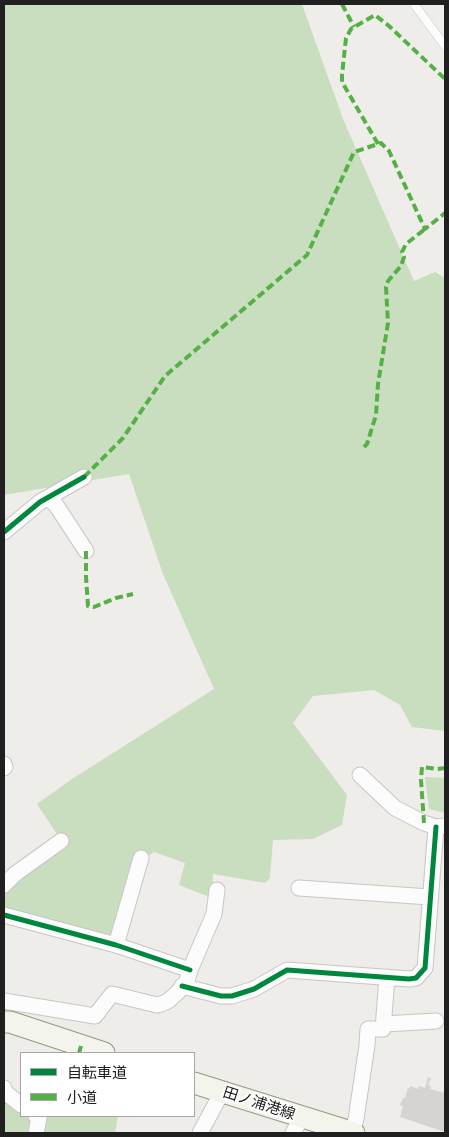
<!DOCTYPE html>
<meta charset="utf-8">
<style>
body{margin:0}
#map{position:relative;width:449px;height:1137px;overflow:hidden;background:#efede9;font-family:Helvetica,"Noto Sans JP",sans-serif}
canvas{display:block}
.frame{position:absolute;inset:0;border:5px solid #202020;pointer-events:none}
.legend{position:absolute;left:20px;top:1052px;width:175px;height:65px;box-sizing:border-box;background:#fff;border:1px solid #a6a6a6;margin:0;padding:6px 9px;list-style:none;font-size:15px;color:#202020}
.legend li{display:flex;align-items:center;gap:10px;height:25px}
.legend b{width:25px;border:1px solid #a6a6a6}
</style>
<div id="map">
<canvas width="449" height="1137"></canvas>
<div class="frame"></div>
<ul class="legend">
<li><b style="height:6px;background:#00873e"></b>自転車道</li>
<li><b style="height:6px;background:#55b145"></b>小道</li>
</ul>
</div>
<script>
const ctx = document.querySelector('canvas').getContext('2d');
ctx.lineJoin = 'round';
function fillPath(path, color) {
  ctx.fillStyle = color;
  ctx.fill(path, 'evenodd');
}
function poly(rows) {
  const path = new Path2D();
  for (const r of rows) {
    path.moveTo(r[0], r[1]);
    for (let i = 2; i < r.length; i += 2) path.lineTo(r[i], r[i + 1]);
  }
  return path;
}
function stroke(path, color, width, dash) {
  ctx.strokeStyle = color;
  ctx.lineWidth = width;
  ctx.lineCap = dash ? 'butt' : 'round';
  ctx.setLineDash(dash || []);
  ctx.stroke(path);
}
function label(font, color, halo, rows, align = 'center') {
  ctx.font = font + ' Helvetica,"Noto Sans JP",sans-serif';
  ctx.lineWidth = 4.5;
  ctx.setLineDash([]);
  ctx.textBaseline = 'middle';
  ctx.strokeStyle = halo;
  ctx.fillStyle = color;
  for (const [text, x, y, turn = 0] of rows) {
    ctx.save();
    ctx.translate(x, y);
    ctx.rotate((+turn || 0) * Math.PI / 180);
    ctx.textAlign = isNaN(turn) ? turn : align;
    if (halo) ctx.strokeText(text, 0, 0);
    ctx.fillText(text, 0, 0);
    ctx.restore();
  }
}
fillPath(poly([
 [4,4,302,4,343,119,414,281,435,272,445,278,445,731,412,727,400,705,374,690,313,696,293,723,347,795,342,825,313,839,273,840,270,878,265,883,213,874,212,898,179,885,185,863,154,852,147,857,112,934,106,938,4,909,4,890,63,843,37,804,72,779,214,689,163,574,129,474,4,495],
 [425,777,445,778,445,813,429,809],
 [21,1092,21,1116,118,1116,115,1133,4,1133,4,1102]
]), '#c8debe');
fillPath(poly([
 [428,1077,431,1078,428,1085,431,1086,430,1089,445,1093,445,1132,400,1117,403,1106,400,1105,403,1098,405,1098,408,1088,410,1089,410,1086,418,1089,419,1086,425,1088]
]), '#d6d3d0');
const service = poly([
 [414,4,445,46]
]);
const minor = poly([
 [48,498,56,505,86,551],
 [4,532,40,502,84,477],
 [4,764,5,767,4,768],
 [360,775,395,808,424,823,436,827,445,826],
 [4,885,15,874,61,841],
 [299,888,430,897],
 [4,915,116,945,190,970],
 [116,945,141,858],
 [182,986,221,996,232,996,254,989,287,970,409,979,416,978,425,968,436,827],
 [4,1001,95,1016,112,994,157,1005,161,1004,168,1001,178,992,187,981,190,970,214,914,217,890],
 [384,1024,436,1021],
 [4,1088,5,1092,21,1105],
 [36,1116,39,1118,36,1133],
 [200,1133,222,1092],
 [293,1133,302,1117],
 [352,1133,356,1119,367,1045,368,1029,383,1029,387,977]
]);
const secondary = poly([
 [4,1022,10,1022,104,1053],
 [194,1083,354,1133]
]);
stroke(service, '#c7c6c5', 9);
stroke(minor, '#c7c6c5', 17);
stroke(secondary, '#96997f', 23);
stroke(service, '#fdfcfc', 8);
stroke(minor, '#fdfcfc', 15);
stroke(secondary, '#f3f4ec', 21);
stroke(poly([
 [342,4,354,27],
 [378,144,342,82,342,75,346,38,351,29,375,15,389,26,445,79],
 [364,447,367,444,376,415,378,384,388,323,386,287,388,281,401,266,404,257,402,252,406,244,425,229],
 [84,477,123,438,165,376,307,255,354,152,381,143,389,151,425,229,445,213],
 [86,551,86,577,88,606,94,607,116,598,133,594],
 [424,823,421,780,422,767,437,769,445,768],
 [79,1053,81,1046]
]), '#55b145', 4, [8, 4]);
stroke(poly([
 [4,532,40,502,84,477],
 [4,915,116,945,190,970],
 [182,986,221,996,232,996,254,989,287,970,409,979,416,978,425,968,436,827]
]), '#00873e', 5);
label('15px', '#202020', '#fff', [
 ["田ノ浦港線",259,1104,18]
]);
</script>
